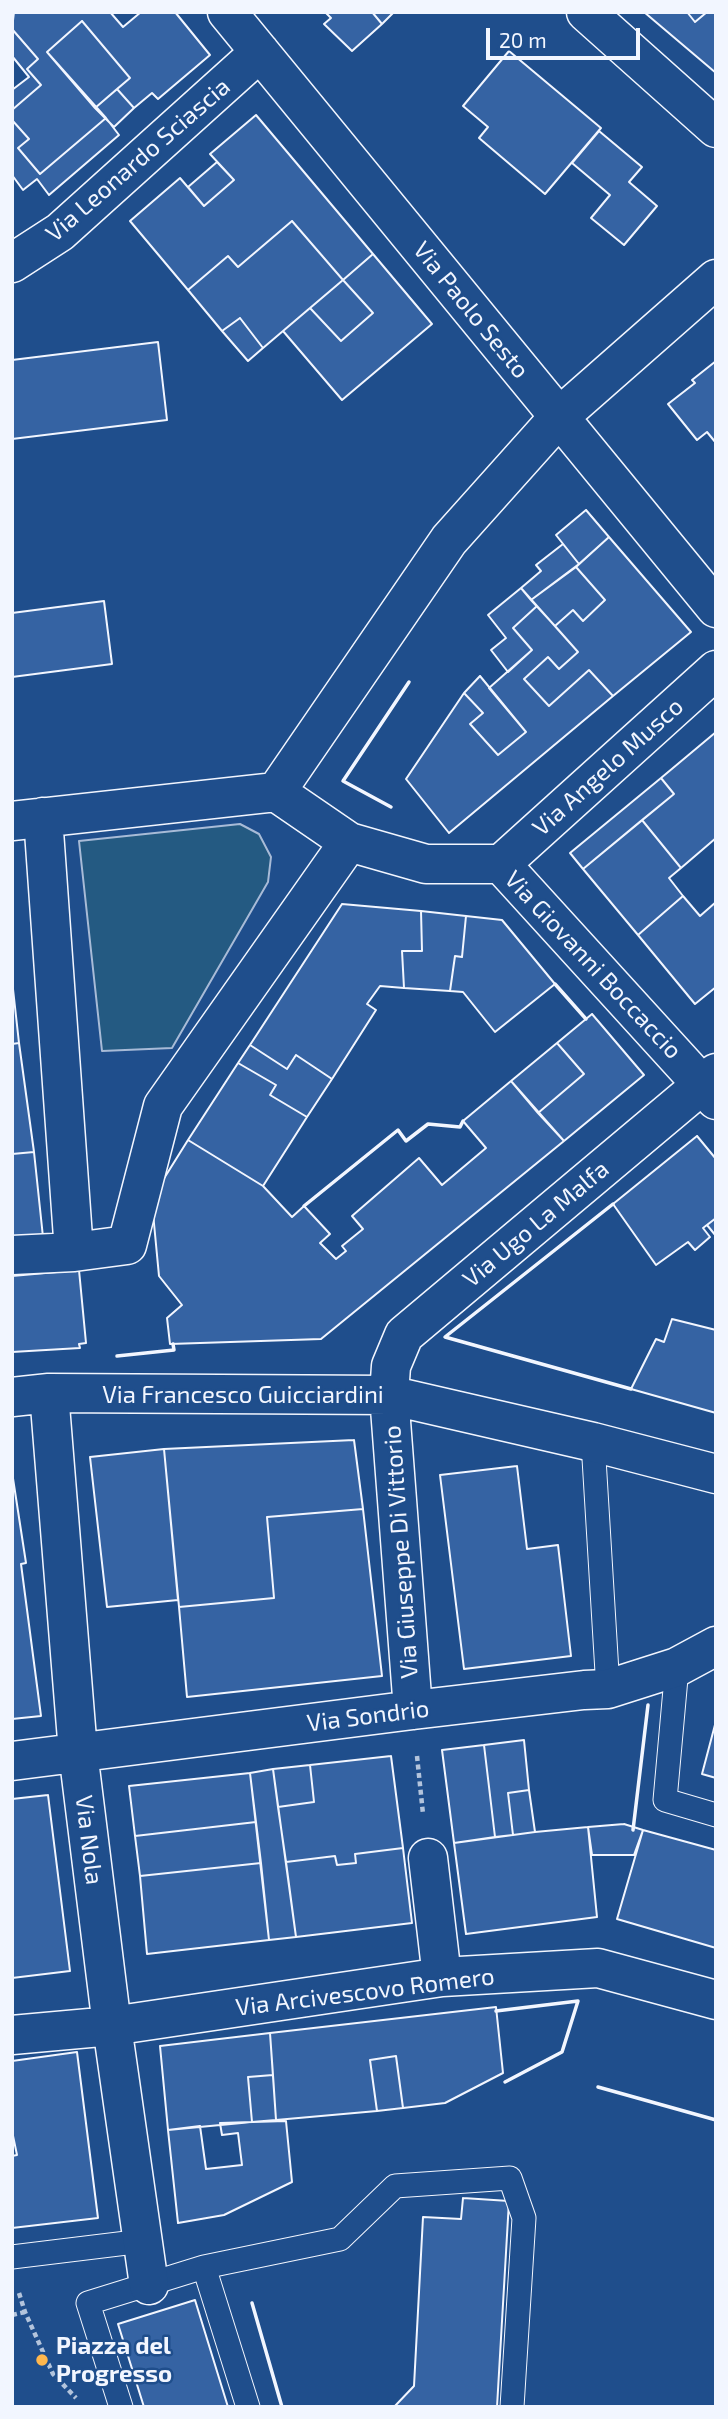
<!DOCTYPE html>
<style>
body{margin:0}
#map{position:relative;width:728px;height:2419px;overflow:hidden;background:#1f4e8c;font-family:"Exo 2",sans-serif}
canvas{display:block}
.frame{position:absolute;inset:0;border:14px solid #f2f6ff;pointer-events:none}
.scale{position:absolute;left:486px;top:28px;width:154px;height:32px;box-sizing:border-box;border:4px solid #f2f6ff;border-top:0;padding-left:9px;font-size:21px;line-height:24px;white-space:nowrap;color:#f2f6ff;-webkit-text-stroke:5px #1f4e8c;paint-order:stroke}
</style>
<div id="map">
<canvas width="728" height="2419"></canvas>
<div class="frame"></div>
<div class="scale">20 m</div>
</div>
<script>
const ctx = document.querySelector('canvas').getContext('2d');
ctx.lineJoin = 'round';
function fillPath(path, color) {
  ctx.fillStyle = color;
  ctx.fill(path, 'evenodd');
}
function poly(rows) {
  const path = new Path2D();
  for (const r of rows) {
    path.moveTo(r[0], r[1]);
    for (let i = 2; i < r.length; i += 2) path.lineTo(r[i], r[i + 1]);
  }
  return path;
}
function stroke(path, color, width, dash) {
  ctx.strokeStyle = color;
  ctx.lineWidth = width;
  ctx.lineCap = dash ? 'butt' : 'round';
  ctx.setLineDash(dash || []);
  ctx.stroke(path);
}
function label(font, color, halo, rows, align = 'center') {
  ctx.font = font + ' "Exo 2",sans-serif';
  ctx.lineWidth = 5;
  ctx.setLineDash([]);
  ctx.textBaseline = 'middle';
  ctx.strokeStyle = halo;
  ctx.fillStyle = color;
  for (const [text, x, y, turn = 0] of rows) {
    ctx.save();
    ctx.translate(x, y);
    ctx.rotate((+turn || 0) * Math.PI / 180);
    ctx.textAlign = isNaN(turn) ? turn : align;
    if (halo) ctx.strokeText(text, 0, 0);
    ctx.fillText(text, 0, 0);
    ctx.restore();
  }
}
const green = poly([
 [240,824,259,834,271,857,268,882,172,1048,102,1051,79,841,240,824]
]);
fillPath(green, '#245a82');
stroke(green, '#a8bbd7', 2);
const building = poly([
 [14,12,110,12,123,27,141,12,175,12,210,55,158,99,152,93,134,108,117,89,130,78,82,21,47,52,106,118,40,174,18,148,29,139,12,120,12,110,41,85,27,69,38,59,12,29,14,12],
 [325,12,372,12,382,24,352,51,324,24,331,18,325,12],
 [372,12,394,12,382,24,372,12],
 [644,12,687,12,695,22,707,12,716,12,716,73,644,12],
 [687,12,707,12,695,22,687,12],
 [82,21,130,78,95,108,47,52,82,21],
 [12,29,38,59,27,69,41,85,12,110,12,90,29,77,12,56,12,29],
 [509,51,601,128,545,194,479,138,488,127,463,106,509,51],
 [117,89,134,108,114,127,95,108,117,89],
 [256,115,373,254,343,280,292,221,238,267,228,256,188,290,130,221,180,178,204,206,234,180,210,154,256,115],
 [106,118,119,135,49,195,37,179,23,190,12,175,12,120,29,139,18,148,40,174,106,118],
 [599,131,642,167,629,182,657,206,624,245,591,218,610,195,572,163,599,131],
 [217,162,234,180,204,206,188,187,217,162],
 [292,221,343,280,263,348,240,318,222,331,188,290,228,256,238,267,292,221],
 [373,254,432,324,342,400,283,331,310,308,341,341,373,313,343,280,373,254],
 [343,280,373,313,341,341,310,308,343,280],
 [240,318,263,348,248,361,222,331,240,318],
 [158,342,167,420,12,439,12,360,158,342],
 [716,361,716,443,707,432,697,440,668,404,695,383,692,380,716,361],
 [586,510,609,537,579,564,556,535,586,510],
 [609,537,691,632,613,696,589,670,549,706,524,679,548,657,559,669,578,652,555,626,573,610,583,621,605,600,576,567,609,537],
 [563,544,579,564,531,600,521,588,541,571,536,565,563,544],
 [576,567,605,600,583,621,573,610,555,626,531,600,576,567],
 [521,588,537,606,513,628,532,650,508,672,491,650,506,638,488,615,521,588],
 [104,601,112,664,12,677,12,613,104,601],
 [537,606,578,652,559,669,548,657,524,679,549,706,589,670,613,696,449,833,406,779,464,693,483,713,470,724,498,755,526,732,489,688,532,650,513,628,537,606],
 [480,676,526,732,498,755,470,724,483,713,464,693,480,676],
 [716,732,716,838,681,868,642,820,674,794,661,778,716,732],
 [661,778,674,794,583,869,570,853,661,778],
 [642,820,681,868,669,878,683,896,638,935,583,869,642,820],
 [683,896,700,916,716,902,716,987,695,1004,638,935,683,896],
 [342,904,421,911,422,951,402,951,404,988,380,986,367,1004,376,1010,332,1079,296,1055,287,1069,250,1045,342,904],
 [421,911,466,916,462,957,455,956,450,991,404,988,402,951,422,951,421,911],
 [466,916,502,920,555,984,495,1032,463,992,450,991,455,956,462,957,466,916],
 [12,980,19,1043,12,1044,12,980],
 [592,1014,644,1075,564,1141,538,1113,584,1074,557,1043,592,1014],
 [19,1043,34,1152,12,1154,12,1044,19,1043],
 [557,1043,584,1074,538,1113,511,1081,557,1043],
 [250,1045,287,1069,296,1055,332,1079,307,1117,270,1095,276,1085,238,1063,250,1045],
 [238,1063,276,1085,270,1095,307,1117,263,1186,188,1140,238,1063],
 [511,1081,564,1141,321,1339,170,1344,167,1318,182,1305,159,1276,153,1213,158,1188,188,1140,263,1186,292,1217,304,1206,330,1234,320,1243,336,1259,346,1251,342,1246,363,1229,352,1216,419,1158,442,1185,486,1148,463,1121,511,1081],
 [697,1136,716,1159,716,1218,703,1228,710,1237,695,1250,688,1242,656,1265,613,1204,697,1136],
 [34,1152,43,1237,12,1241,12,1154,34,1152],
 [716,1218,716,1236,707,1225,716,1218],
 [79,1270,86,1343,79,1344,80,1348,12,1352,12,1276,79,1270],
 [672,1319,716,1330,716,1413,631,1389,656,1339,664,1342,672,1319],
 [354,1440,363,1509,267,1517,274,1598,179,1607,164,1449,354,1440],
 [164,1449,178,1600,107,1607,90,1457,164,1449],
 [517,1466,527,1549,558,1545,571,1656,464,1669,440,1475,517,1466],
 [12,1472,26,1563,21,1564,41,1716,12,1719,12,1472],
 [363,1509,382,1676,187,1697,179,1607,274,1598,267,1517,363,1509],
 [716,1721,716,1778,702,1774,716,1721],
 [524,1740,529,1790,508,1793,513,1835,495,1837,484,1745,524,1740],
 [484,1745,495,1837,454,1843,442,1750,484,1745],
 [391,1756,403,1848,355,1854,356,1863,337,1865,335,1856,286,1862,278,1807,314,1802,310,1765,391,1756],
 [310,1765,314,1802,278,1807,273,1769,310,1765],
 [273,1769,296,1937,269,1940,250,1773,273,1769],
 [250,1773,256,1822,135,1836,129,1786,250,1773],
 [529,1790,535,1832,513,1835,508,1793,529,1790],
 [48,1795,70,1971,12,1978,12,1799,48,1795],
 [256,1822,261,1863,140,1876,135,1836,256,1822],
 [624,1824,643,1830,634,1855,592,1855,588,1827,624,1824],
 [588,1827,597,1917,466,1934,454,1843,535,1832,588,1827],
 [643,1830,716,1850,716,1948,617,1919,643,1830],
 [403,1848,412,1923,296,1937,286,1862,335,1856,337,1865,356,1863,355,1854,403,1848],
 [261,1863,269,1940,147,1954,140,1876,261,1863],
 [496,2007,503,2073,445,2103,403,2108,396,2056,370,2060,377,2111,276,2120,270,2033,496,2007],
 [270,2033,273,2075,248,2077,252,2122,168,2130,160,2046,270,2033],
 [77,2052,98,2218,12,2228,12,2156,17,2155,12,2131,12,2061,77,2052],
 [396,2056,403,2108,377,2111,370,2060,396,2056],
 [273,2075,276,2120,252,2122,248,2077,273,2075],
 [286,2121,292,2182,224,2215,178,2223,168,2130,200,2126,206,2169,242,2165,238,2133,222,2135,220,2123,286,2121],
 [463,2198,509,2201,497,2407,394,2407,414,2386,423,2217,461,2219,463,2198],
 [195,2300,228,2407,144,2407,118,2324,195,2300]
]);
fillPath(building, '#3563a3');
stroke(building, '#f2f6ff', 2);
const lane = poly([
 [593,1442,608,1689],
 [677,1667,665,1800,716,1815],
 [12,2257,143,2241],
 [204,2267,340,2239,395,2186,510,2178,524,2218,512,2407],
 [121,2407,88,2303,204,2267,248,2407]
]);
const street = poly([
 [227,12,716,608],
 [586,12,716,128],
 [12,263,60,232,260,52],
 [276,792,449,540,559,417,716,279],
 [43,817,74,1252,127,1245,163,1106,349,842],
 [12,821,276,792,349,842,426,864,501,864,716,1100],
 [501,864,716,670],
 [12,1255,74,1252],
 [49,1393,78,1752,112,2026,149,2285],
 [12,1397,49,1393,389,1395,593,1442,716,1474],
 [413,1710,389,1395,391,1366,404,1335,716,1073],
 [12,1761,413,1710,584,1690,608,1689,677,1667,716,1646],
 [428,1858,442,1977],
 [12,2035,112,2026,442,1977,598,1968,716,2000]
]);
stroke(lane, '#f2f6ff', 25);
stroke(street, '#f2f6ff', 41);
stroke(poly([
 [417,1756,423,1814],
 [19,2293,25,2312,53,2374,76,2398],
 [12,2315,25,2312]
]), '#b3c4dc', 4.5, [5, 3.5]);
stroke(lane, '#1f4e8c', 23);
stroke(street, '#1f4e8c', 38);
stroke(poly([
 [391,807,343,781,409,682],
 [555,984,586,1019],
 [613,1204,445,1337,631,1389],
 [304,1206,398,1130,406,1141,428,1124,460,1127,463,1121],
 [117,1356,174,1350,173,1344],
 [633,1830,648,1705],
 [496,2011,578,2001,562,2052,505,2082],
 [598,2087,716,2120],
 [252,2303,282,2407]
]), '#f2f6ff', 3.5);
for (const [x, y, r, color] of [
 [42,2360,7,"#ffb74d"]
]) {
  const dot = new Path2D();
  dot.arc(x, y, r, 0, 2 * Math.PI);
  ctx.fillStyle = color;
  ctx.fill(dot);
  stroke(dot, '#1f4e8c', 2.5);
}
label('24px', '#f2f6ff', '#1f4e8c', [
 ["Via Leonardo Sciascia",138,160,-41],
 ["Via Paolo Sesto",471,310,51],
 ["Via Angelo Musco",608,767,-42],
 ["Via Giovanni Boccaccio",593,965,47],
 ["Via Ugo La Malfa",536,1224,-40],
 ["Via Francesco Guicciardini",243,1395],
 ["Via Giuseppe Di Vittorio",401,1552,-94],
 ["Via Sondrio",368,1716,-7],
 ["Via Nola",89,1840,83],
 ["Via Arcivescovo Romero",365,1992,-7]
]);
label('bold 24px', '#f2f6ff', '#1f4e8c', [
 ["Piazza del",56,2346],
 ["Progresso",56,2374]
], 'left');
</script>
